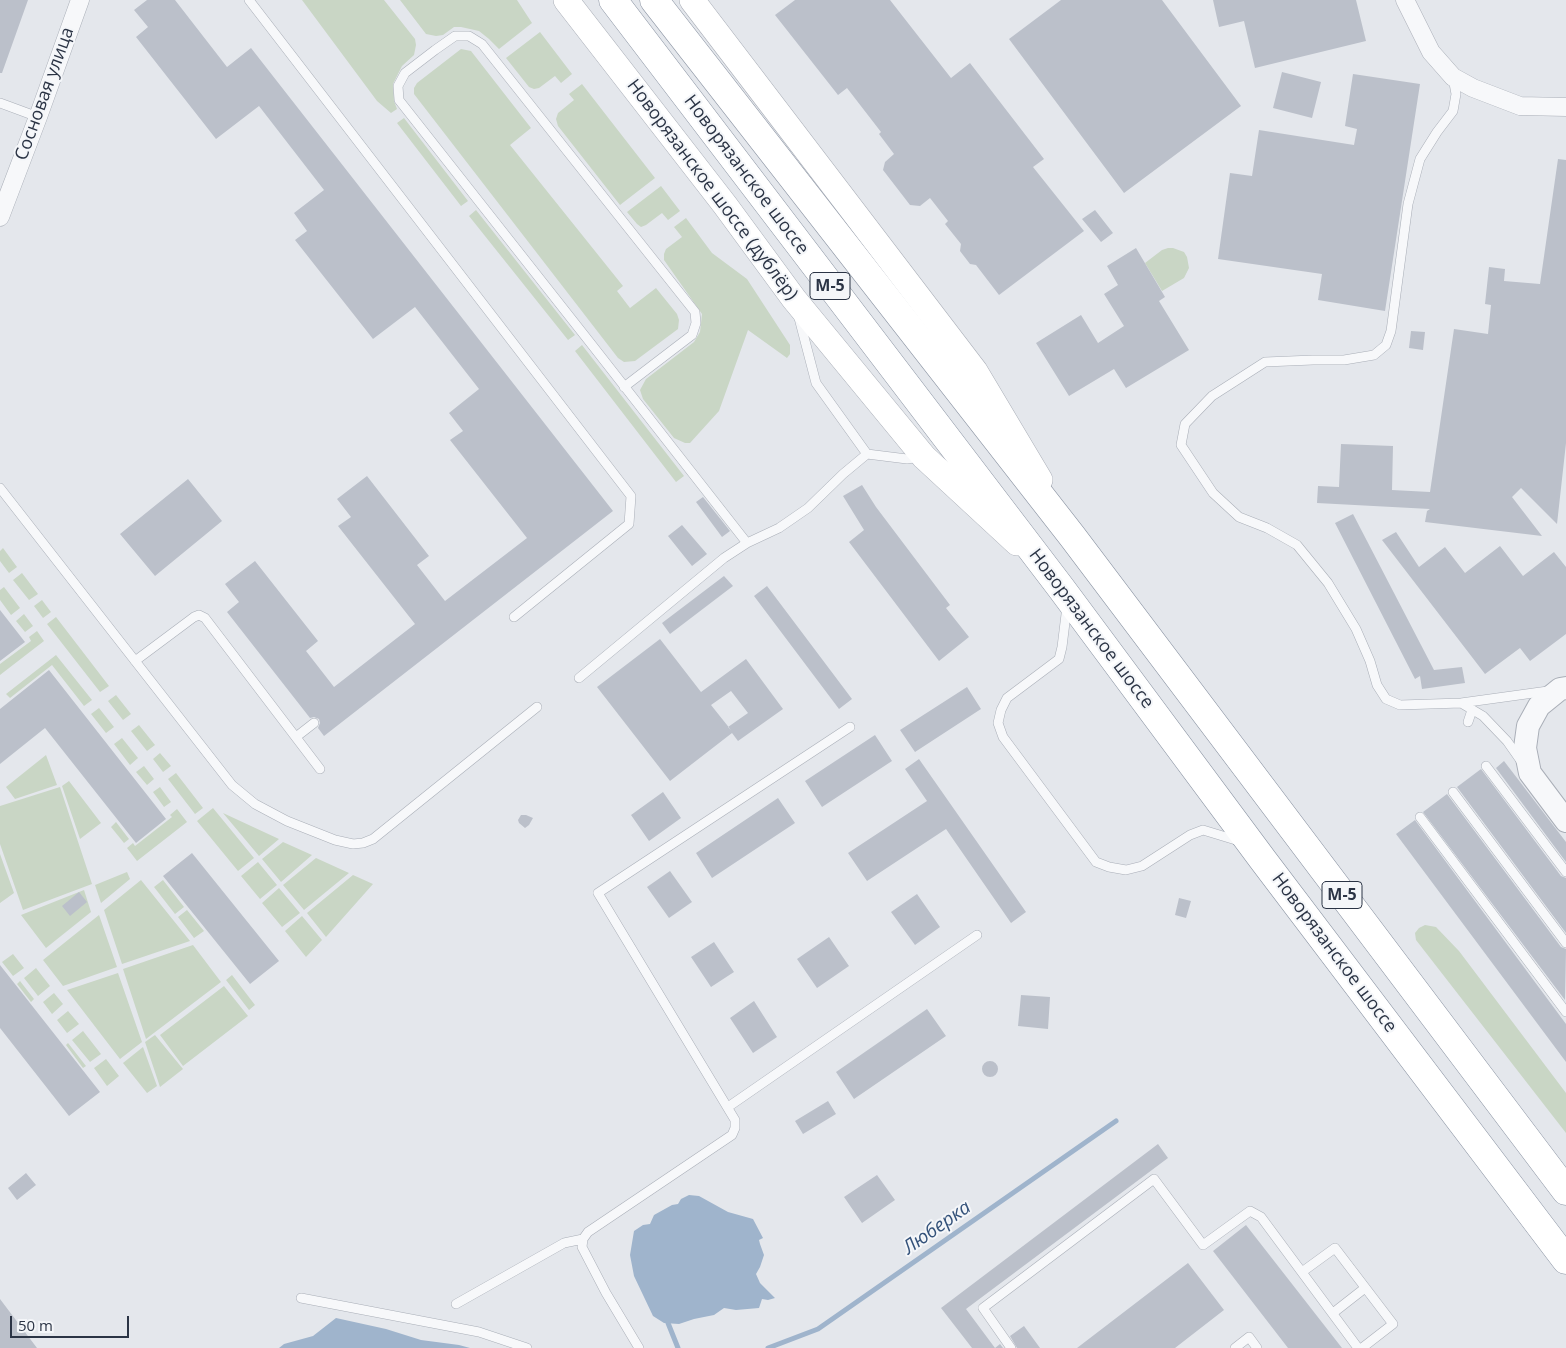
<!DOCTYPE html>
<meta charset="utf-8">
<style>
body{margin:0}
#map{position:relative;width:1566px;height:1348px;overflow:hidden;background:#e4e7ec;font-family:"Open Sans",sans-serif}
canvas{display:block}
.scale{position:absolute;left:10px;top:1316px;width:119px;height:22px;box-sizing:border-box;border:2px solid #2b3445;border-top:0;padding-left:6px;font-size:15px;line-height:18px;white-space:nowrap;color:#2b3445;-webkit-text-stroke:4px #f4f6f9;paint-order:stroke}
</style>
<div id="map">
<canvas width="1566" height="1348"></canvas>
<div class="scale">50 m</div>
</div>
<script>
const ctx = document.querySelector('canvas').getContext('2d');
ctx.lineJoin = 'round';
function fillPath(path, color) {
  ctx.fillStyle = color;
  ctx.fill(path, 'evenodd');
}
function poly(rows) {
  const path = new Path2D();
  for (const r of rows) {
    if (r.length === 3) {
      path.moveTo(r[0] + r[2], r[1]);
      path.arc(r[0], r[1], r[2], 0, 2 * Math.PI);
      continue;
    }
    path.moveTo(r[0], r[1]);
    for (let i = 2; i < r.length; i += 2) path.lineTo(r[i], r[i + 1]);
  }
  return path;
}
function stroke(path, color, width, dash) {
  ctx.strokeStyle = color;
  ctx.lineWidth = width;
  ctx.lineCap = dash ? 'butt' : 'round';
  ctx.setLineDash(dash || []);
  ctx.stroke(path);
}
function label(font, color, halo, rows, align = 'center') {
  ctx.font = font + ' "Open Sans",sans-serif';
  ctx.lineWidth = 4;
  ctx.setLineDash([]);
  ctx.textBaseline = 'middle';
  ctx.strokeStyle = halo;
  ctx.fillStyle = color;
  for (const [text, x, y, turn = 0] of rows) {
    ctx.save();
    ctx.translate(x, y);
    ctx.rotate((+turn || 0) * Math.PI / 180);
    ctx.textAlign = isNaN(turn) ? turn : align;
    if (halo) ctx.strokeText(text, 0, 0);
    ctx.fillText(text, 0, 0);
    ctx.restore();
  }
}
fillPath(poly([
 [302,0,384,0,415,39,416,45,414,55,402,66,393,84,394,101,397,109,391,113,377,101],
 [400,0,517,0,532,23,499,49,489,39,479,31,461,27,454,27,443,35,436,36,426,34],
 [540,32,572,74,561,83,555,76,539,88,534,89,529,87,506,58],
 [461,49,471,51,531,128,510,145,623,286,617,291,630,308,656,288,677,314,679,320,678,329,635,361,624,362,618,358,414,94,414,88,417,83],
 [582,84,655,178,620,205,558,126,556,119,558,113,574,100,569,94],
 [404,118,468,201,461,206,397,123],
 [661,186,680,211,668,220,662,213,646,225,641,227,637,224,627,212],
 [476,210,575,335,568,340,469,216],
 [686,218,712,253,747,279,790,345,790,354,787,358,748,330,719,411,690,443,685,443,674,438,643,399,640,390,646,379,694,342,700,332,702,314,664,260,664,254,666,249,682,237,674,227],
 [1168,248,1173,248,1184,252,1187,257,1189,268,1184,278,1162,291,1145,263,1162,250],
 [582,345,684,476,676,482,575,351],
 [3,548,17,567,9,573,0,561,0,551],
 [22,573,38,594,29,600,13,580],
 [4,587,20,608,11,615,0,600,0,590],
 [42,600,51,612,43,618,34,606],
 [24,614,33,626,25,632,16,621],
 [56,617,109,686,100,692,47,624],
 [37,631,44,641,0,675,0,664,31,641,29,637],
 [56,655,92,700,84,706,52,665,10,698,6,694],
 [116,695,131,714,123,720,108,701],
 [99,708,114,727,106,733,91,714],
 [139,725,155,745,147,751,131,731],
 [122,738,138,758,130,765,114,744],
 [160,753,171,766,163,772,153,759],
 [46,755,57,785,15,799,6,787],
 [144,766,154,779,147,785,136,772],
 [176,773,203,808,195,814,168,779],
 [69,781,101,823,80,839,62,786],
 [60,787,92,884,23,910,0,844,0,806],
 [160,787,171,802,164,807,153,792],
 [213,808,254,858,238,871,197,821],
 [177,809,187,822,137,861,127,848,133,843,135,846,172,817,170,815],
 [223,813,279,839,259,856],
 [116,822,129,839,124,843,111,827],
 [283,842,312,855,281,882,262,859],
 [0,854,14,893,0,903],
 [316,858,349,873,304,910,283,885],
 [258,862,277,885,260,899,241,876],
 [127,872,130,879,101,903,95,885],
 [353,875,373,884,326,937,307,913],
 [141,880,190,941,122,964,104,910],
 [163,880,184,907,175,914,154,887],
 [279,888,300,913,282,927,262,903],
 [84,890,91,912,46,948,21,915],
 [187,910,204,931,194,938,178,917],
 [99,915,117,967,63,986,43,960],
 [302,916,322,940,306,957,285,931],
 [1425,925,1436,927,1459,951,1566,1093,1566,1133,1416,940,1415,933,1419,928],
 [193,945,221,982,146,1039,123,969],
 [13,954,24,968,13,976,2,962],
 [36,968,50,986,38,996,24,978],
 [118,973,142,1042,120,1059,67,990],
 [232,975,255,1005,249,1010,226,980],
 [20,981,34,999,31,1002,17,984],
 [224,986,248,1016,183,1066,160,1035],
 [54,993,63,1004,52,1014,43,1002],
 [68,1011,79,1024,67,1033,57,1020],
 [83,1031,101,1054,90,1062,72,1040],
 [155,1035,183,1069,160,1087,145,1042],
 [68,1043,86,1066,83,1068,66,1045],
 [143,1047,157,1086,147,1093,123,1063],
 [106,1059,119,1076,107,1086,94,1068]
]), '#c9d6c5');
fillPath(poly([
 [689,1195,699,1196,728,1212,753,1219,763,1238,759,1240,760,1244,764,1255,760,1267,756,1274,760,1283,775,1298,768,1300,762,1299,759,1308,736,1310,724,1308,714,1315,694,1319,679,1324,664,1323,653,1316,634,1276,630,1255,634,1231,643,1225,650,1224,654,1215,672,1205,678,1204,681,1199],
 [336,1318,386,1329,421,1340,459,1345,470,1348,279,1348,284,1344,313,1336]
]), '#9fb4cc');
stroke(poly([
 [668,1323,678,1348],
 [768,1348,818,1329,1116,1121]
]), '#9fb4cc', 5);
fillPath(poly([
 [0,0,28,0,2,73,0,73],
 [147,0,175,0,227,67,251,48,613,511,324,736,318,728,320,723,319,719,314,717,310,718,227,612,239,602,225,584,255,561,318,641,306,651,334,687,415,624,338,526,351,517,337,499,367,476,429,556,417,565,445,601,527,538,450,440,463,431,449,413,479,389,415,307,373,339,295,240,307,231,294,213,324,190,259,106,216,139,136,37,148,27,134,10],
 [795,0,890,0,951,78,970,63,1044,159,1033,167,1084,231,999,295,976,265,970,264,960,251,961,244,945,224,948,221,930,198,920,206,910,205,883,170,885,162,894,154,879,134,881,132,847,88,838,95,775,15],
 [1061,0,1162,0,1241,106,1124,193,1009,39],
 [1213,0,1356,0,1366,41,1255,68,1244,21,1219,27],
 [1282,72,1321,82,1312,118,1273,108],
 [1353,74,1420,84,1385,311,1318,300,1322,274,1218,259,1230,173,1252,176,1259,130,1354,145,1357,129,1345,126],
 [1558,159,1566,160,1566,443,1557,524,1521,488,1512,497,1542,536,1425,522,1427,511,1430,509,1317,503,1318,486,1339,487,1341,444,1393,446,1392,490,1430,492,1454,329,1488,334,1491,305,1485,304,1489,267,1505,269,1504,281,1540,284],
 [1095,210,1113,233,1101,242,1082,219],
 [1136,248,1165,297,1159,301,1189,350,1126,388,1114,369,1069,396,1036,343,1081,315,1098,343,1124,326,1104,294,1118,285,1107,266],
 [1411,331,1425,332,1423,350,1409,348],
 [188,479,222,521,155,576,120,534],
 [862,485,876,507,950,605,946,608,969,637,939,661,849,542,864,530,843,496],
 [703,497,730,531,722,537,696,502],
 [1353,514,1434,670,1462,667,1465,683,1422,689,1420,676,1415,679,1335,523],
 [682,525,707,554,692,566,668,536],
 [1396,532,1419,567,1445,547,1465,573,1500,546,1523,576,1554,552,1566,567,1566,634,1530,661,1520,648,1485,674,1382,540],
 [724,576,733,586,670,634,662,623],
 [767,586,852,699,839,709,754,596],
 [0,610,25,642,0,661],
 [660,639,701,692,746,659,783,709,738,741,732,733,670,781,597,687],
 [731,691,748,713,728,727,731,730,711,705],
 [49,670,166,819,136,843,45,728,0,764,0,709],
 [967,687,981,709,915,752,900,730],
 [875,735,892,761,822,807,805,781],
 [919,759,1026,912,1011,923,946,829,867,881,848,853,927,801,905,769],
 [1504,761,1566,842,1566,862,1496,768],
 [1481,769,1561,876,1566,878,1566,933,1457,787],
 [663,792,681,818,649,841,631,815],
 [1447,794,1561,947,1566,949,1565,1000,1423,812],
 [778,798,795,823,712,878,696,853],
 [521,815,526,815,533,818,529,825,525,828,519,823,518,820],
 [1415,820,1566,1024,1566,1062,1396,834],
 [192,853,279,961,250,984,163,876],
 [670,871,692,902,669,918,647,887],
 [79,892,87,902,70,916,62,906],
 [917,894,940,927,915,945,891,912],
 [1179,898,1191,901,1186,918,1175,915],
 [829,937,849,966,817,988,797,959],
 [714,942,734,972,711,987,691,957],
 [0,965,100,1092,69,1116,0,1028],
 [1021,995,1050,997,1048,1029,1018,1026],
 [754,1001,777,1037,753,1053,730,1018],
 [927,1009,946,1036,854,1099,836,1072],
 [990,1069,8],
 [828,1101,836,1114,803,1134,795,1121],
 [1158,1144,1168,1158,966,1309,995,1348,1000,1344,1003,1348,972,1348,941,1308],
 [26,1173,36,1185,17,1200,8,1188],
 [877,1175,895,1200,862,1223,844,1197],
 [1246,1225,1342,1348,1288,1348,1213,1251],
 [1188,1263,1224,1310,1175,1348,1077,1348],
 [0,1299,37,1348,0,1348],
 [1024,1326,1040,1348,1017,1348,1010,1336]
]), '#bbc0ca');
const service = poly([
 [249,0,631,496,629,524,514,617],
 [1453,78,1456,94,1453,111,1437,132,1420,159,1408,204,1391,331,1386,345,1374,355,1344,360,1313,360,1265,362,1212,396,1185,424,1181,445,1213,493,1239,517,1267,528,1297,545,1328,583,1356,629,1370,661,1377,685,1386,699,1400,705,1461,703,1548,691],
 [0,103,38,117],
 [799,318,816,383,867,454],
 [624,387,692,335,696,323,695,312,482,44,469,36,455,36,435,50,405,73,398,86,399,100,592,345,747,543],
 [0,488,232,785,255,804,287,821,335,840,353,844,363,843,373,839,537,707],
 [1067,606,1062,647,1059,659,1007,698,1001,710,998,723,1003,737,1096,862,1109,867,1126,870,1142,866,1190,835,1203,830,1239,841],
 [135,661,194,617,199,615,205,618,320,769],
 [579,678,724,558,747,543,779,528,808,508,843,474,867,454,907,459,921,457],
 [1461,703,1483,716,1507,741,1521,761],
 [1468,722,1472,710],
 [296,737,314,723],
 [1486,766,1566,872],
 [1453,792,1566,943],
 [1420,817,1566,1012],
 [728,1107,977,935],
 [1302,1272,1335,1248,1393,1324,1362,1348],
 [301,1298,479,1332,527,1348],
 [456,1304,564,1243,583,1239],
 [1333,1313,1365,1288],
 [639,1348,606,1293,582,1247,583,1239,588,1232,732,1135,735,1128,735,1120,598,893,850,727],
 [1011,1348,983,1308,1154,1179,1203,1245,1250,1211,1261,1217,1358,1348],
 [1235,1348,1249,1337,1257,1348]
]);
const minor = poly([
 [1405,0,1431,52,1453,77,1473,88,1520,106,1566,107],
 [0,217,38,117,80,0]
]);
const tertiary = poly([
 [1566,688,1560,689,1539,706,1528,726,1525,748,1530,773,1566,821]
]);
const secondary = poly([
 [566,0,725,205,794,299,924,457,1017,543],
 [692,0,975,371,1040,480]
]);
const trunk = poly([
 [613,0,1061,588,1263,860,1566,1260],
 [654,0,1072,536,1566,1191]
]);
stroke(service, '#a9aeb7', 10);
stroke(minor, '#a9aeb7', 19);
stroke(tertiary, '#a9aeb7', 24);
stroke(secondary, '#a9aeb7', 26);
stroke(trunk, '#8b94a3', 29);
stroke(service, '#f7f8fa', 9);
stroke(minor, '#f7f8fa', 18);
stroke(tertiary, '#f7f8fa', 22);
stroke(secondary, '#fff', 25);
stroke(trunk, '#fff', 28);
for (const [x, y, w] of [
 [830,286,40],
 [1342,895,40]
]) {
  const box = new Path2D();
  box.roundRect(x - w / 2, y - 13.5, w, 27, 4);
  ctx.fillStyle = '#f4f6f9';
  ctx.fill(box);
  stroke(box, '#2b3445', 1);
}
label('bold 16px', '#2b3445', null, [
 ["М-5",830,286],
 ["М-5",1342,895]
]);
label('18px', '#2b3445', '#f4f6f9', [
 ["Сосновая улица",45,94,-70],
 ["Новорязанское шоссе",746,175,53],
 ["Новорязанское шоссе (дублёр)",712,190,53],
 ["Новорязанское шоссе",1091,629,53],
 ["Новорязанское шоссе",1334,953,53]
]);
label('italic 19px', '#34527a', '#f4f6f9', [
 ["Люберка",937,1228,-35]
]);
</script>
